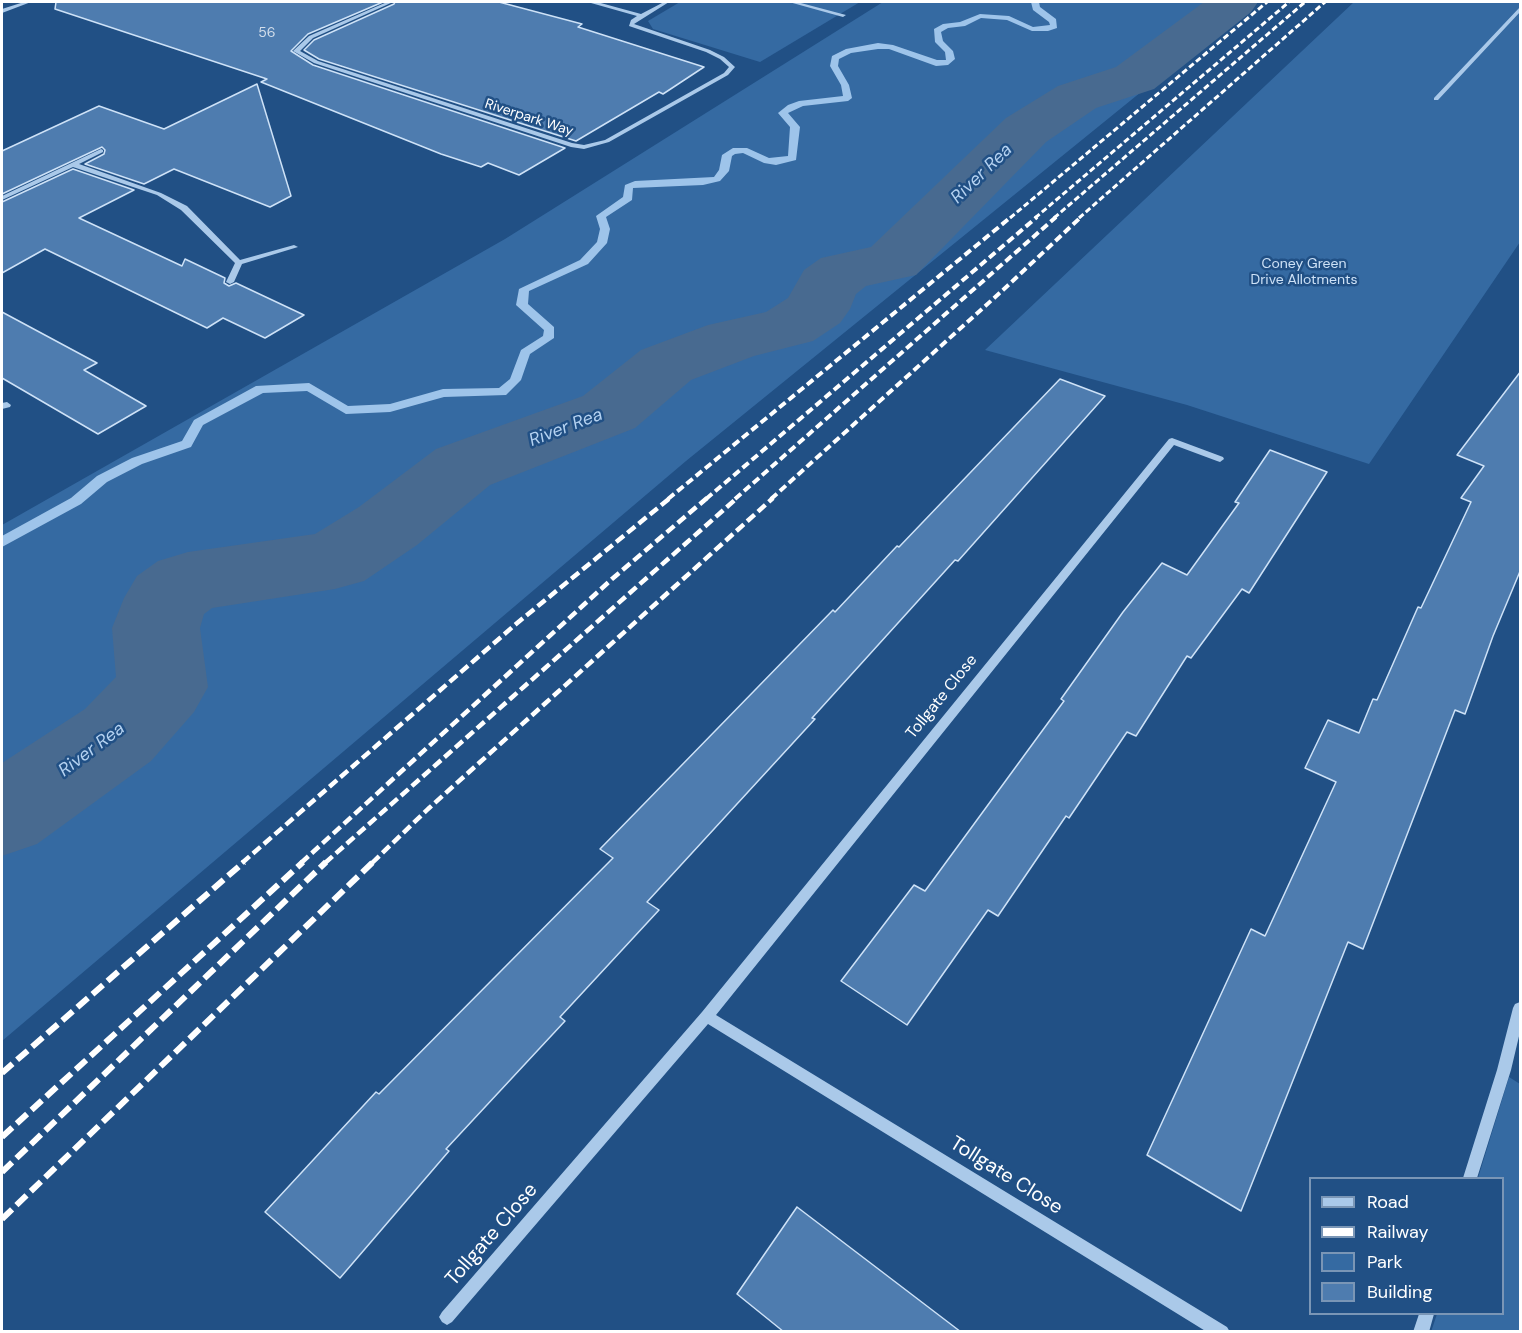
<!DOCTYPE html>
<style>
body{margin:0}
#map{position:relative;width:1522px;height:1333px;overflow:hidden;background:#215085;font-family:"DM Sans",sans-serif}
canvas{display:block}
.frame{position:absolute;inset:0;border:3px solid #fff;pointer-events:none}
.legend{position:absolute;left:1309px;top:1177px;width:195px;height:138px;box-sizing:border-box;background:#215085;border:2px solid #7a96b6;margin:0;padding:8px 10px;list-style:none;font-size:18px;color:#fff}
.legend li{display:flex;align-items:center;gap:12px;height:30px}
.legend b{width:30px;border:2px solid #7a96b6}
</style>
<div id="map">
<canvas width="1522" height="1333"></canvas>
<div class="frame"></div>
<ul class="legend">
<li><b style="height:8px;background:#aac9e9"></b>Road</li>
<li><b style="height:8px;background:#fff"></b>Railway</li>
<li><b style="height:16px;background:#356aa2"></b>Park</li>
<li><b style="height:16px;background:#4e7caf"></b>Building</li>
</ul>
</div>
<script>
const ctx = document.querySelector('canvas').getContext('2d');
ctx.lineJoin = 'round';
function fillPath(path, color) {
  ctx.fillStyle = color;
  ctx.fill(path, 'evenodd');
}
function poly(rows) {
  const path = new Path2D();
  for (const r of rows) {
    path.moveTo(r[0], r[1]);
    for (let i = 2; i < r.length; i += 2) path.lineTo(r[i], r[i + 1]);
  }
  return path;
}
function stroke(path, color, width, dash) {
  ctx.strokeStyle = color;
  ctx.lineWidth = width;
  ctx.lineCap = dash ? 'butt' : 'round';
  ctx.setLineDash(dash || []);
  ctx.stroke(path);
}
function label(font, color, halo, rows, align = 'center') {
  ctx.font = font + ' "DM Sans",sans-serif';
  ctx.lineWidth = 5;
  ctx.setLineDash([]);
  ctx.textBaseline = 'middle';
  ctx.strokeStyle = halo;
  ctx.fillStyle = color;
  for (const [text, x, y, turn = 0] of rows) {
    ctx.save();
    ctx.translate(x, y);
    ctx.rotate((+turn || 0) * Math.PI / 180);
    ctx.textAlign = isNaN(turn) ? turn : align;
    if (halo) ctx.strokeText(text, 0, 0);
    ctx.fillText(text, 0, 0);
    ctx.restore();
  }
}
fillPath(poly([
 [680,2,860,2,760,62,653,29,648,21],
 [883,2,1252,2,686,461,2,1041,2,525,505,239],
 [1354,2,1520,2,1520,242,1369,464,1187,405,985,350],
 [1509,1077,1520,1084,1520,1331,1431,1332,1437,1314,1502,1314,1502,1178,1478,1178]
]), '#356aa2');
fillPath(poly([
 [1031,2,1039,2,1040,7,1056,19,1057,28,1048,31,1032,31,1007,20,981,18,965,26,948,28,941,32,943,41,953,51,955,59,948,65,936,66,889,49,878,49,851,53,839,59,838,66,849,85,852,98,848,101,803,106,788,113,800,127,796,160,776,165,764,163,743,153,735,154,732,156,729,171,720,181,703,185,633,188,632,200,606,217,610,229,607,243,588,264,529,291,528,304,554,327,554,338,530,354,521,380,506,395,444,397,390,412,346,414,307,391,263,393,203,425,191,447,142,464,107,482,81,504,2,547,2,536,71,498,97,476,132,458,182,441,194,420,256,386,309,383,348,406,390,404,443,389,499,388,510,379,521,350,543,336,544,330,516,305,519,289,580,260,597,242,600,229,596,216,623,197,625,185,635,181,714,177,719,170,722,155,733,148,747,148,769,158,788,156,790,127,778,113,788,105,799,101,843,96,841,85,830,66,832,56,846,49,878,43,893,45,937,60,946,60,945,52,935,42,934,29,943,24,960,22,980,14,1009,16,1033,27,1050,25,1049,22,1033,10,1031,2]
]), '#9ec4ea');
fillPath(poly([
 [1204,2,1258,2,1251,12,1154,89,1096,108,1046,142,916,275,866,286,856,294,850,309,840,323,813,341,754,356,691,380,635,428,490,485,417,545,364,581,335,589,212,608,204,614,200,628,208,687,194,712,151,761,37,844,2,856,2,763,85,709,116,677,112,628,124,598,137,576,158,561,188,552,315,534,359,507,436,449,583,396,641,350,708,325,766,312,788,298,804,270,821,258,871,247,1006,118,1058,86,1116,67,1204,2]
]), '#486a90');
const building = poly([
 [56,2,383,2,308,34,291,51,313,65,565,148,519,175,488,163,481,167,441,154,261,82,267,79,55,9,56,2],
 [395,2,499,2,582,24,578,27,704,67,663,94,659,92,576,141,319,59,304,50,314,40,394,4,395,2],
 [257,84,291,196,270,207,174,169,144,184,85,164,104,154,105,150,102,147,2,194,2,151,99,106,164,129,257,84],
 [73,169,134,190,79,218,182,266,185,259,225,278,224,283,229,286,236,283,304,315,265,338,223,318,207,328,45,249,2,273,2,202,73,169],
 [2,312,97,363,84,370,146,406,98,434,2,378,2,312],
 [1521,371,1521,569,1493,636,1465,714,1455,710,1363,949,1348,942,1241,1211,1147,1155,1251,929,1265,936,1336,782,1305,768,1328,720,1359,733,1373,699,1377,700,1418,607,1421,608,1471,502,1461,498,1484,466,1457,455,1521,371],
 [1060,379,1105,396,958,561,955,560,812,718,815,719,647,902,659,910,560,1017,565,1021,446,1149,449,1151,340,1278,265,1212,376,1092,379,1094,613,858,600,849,833,610,835,612,897,546,899,547,1060,379],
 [1270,450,1327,472,1249,593,1242,589,1191,658,1187,656,1136,736,1127,732,1069,818,1066,816,998,916,988,910,907,1025,841,981,914,885,925,891,1064,701,1061,699,1123,612,1162,563,1187,575,1239,503,1235,502,1270,450],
 [797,1207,961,1332,784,1332,737,1294,797,1207]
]);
fillPath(building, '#4e7caf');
stroke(building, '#cee2f7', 1.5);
fillPath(poly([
 [24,2,31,2,2,13,2,9,24,2],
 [387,2,393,2,313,38,300,51,318,61,572,143,584,145,605,140,724,73,729,67,720,59,706,52,629,26,631,20,637,16,591,3,591,2,597,2,641,14,664,2,669,2,634,24,710,50,724,57,735,67,728,75,609,142,584,149,571,147,314,63,293,51,309,36,387,2],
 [789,2,797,2,846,15,843,17,789,2],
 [1520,7,1520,12,1438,100,1434,100,1434,98,1520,7],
 [101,149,103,150,103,152,79,164,161,193,187,206,240,260,294,245,298,247,242,264,234,282,230,284,226,282,235,263,181,210,157,195,73,167,2,200,2,196,101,149],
 [7,402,11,405,10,407,2,409,2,403,7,402],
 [1172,438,1223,457,1224,459,1220,462,1217,461,1174,445,716,1015,1227,1327,1230,1332,1207,1332,708,1024,452,1322,447,1325,442,1322,439,1317,442,1312,702,1012,1169,439,1172,438],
 [1520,1002,1520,1032,1511,1070,1477,1178,1463,1178,1497,1070,1513,1008,1515,1004,1520,1002],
 [1419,1314,1434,1314,1429,1332,1413,1332,1419,1314]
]), '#aac9e9');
stroke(poly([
 [1010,218,1267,2],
 [1035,218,1289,2],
 [1054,218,1305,2],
 [1079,218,1325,2]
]), '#fff', 3, [6, 3]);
stroke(poly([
 [668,499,1011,217],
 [706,499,1037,217],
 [735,499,1056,217],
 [771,499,1003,290,1081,217]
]), '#fff', 4, [8, 4]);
stroke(poly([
 [242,863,516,624,670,498],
 [301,863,612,579,707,498],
 [325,863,737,498],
 [372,863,428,809,773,498]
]), '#fff', 4.5, [10, 4.5]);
stroke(poly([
 [2,1073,244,862],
 [2,1137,303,862],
 [2,1172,326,862],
 [2,1219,373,862]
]), '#fff', 6, [14, 6]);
label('14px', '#d3deeb', null, [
 ["56",267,33]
]);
label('14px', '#fff', '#215085', [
 ["Riverpark Way",529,118,18]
]);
label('14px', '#cee2f7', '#215085', [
 ["Coney Green",1304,264],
 ["Drive Allotments",1304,280]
]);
label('16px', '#fff', '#215085', [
 ["Tollgate Close",942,697,-51]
]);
label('italic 18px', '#b5d2f1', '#215085', [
 ["River Rea",982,174,-44],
 ["River Rea",566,428,-21],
 ["River Rea",92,750,-37]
]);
label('20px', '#fff', '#215085', [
 ["Tollgate Close",1006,1176,32],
 ["Tollgate Close",492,1235,-49]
]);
</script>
